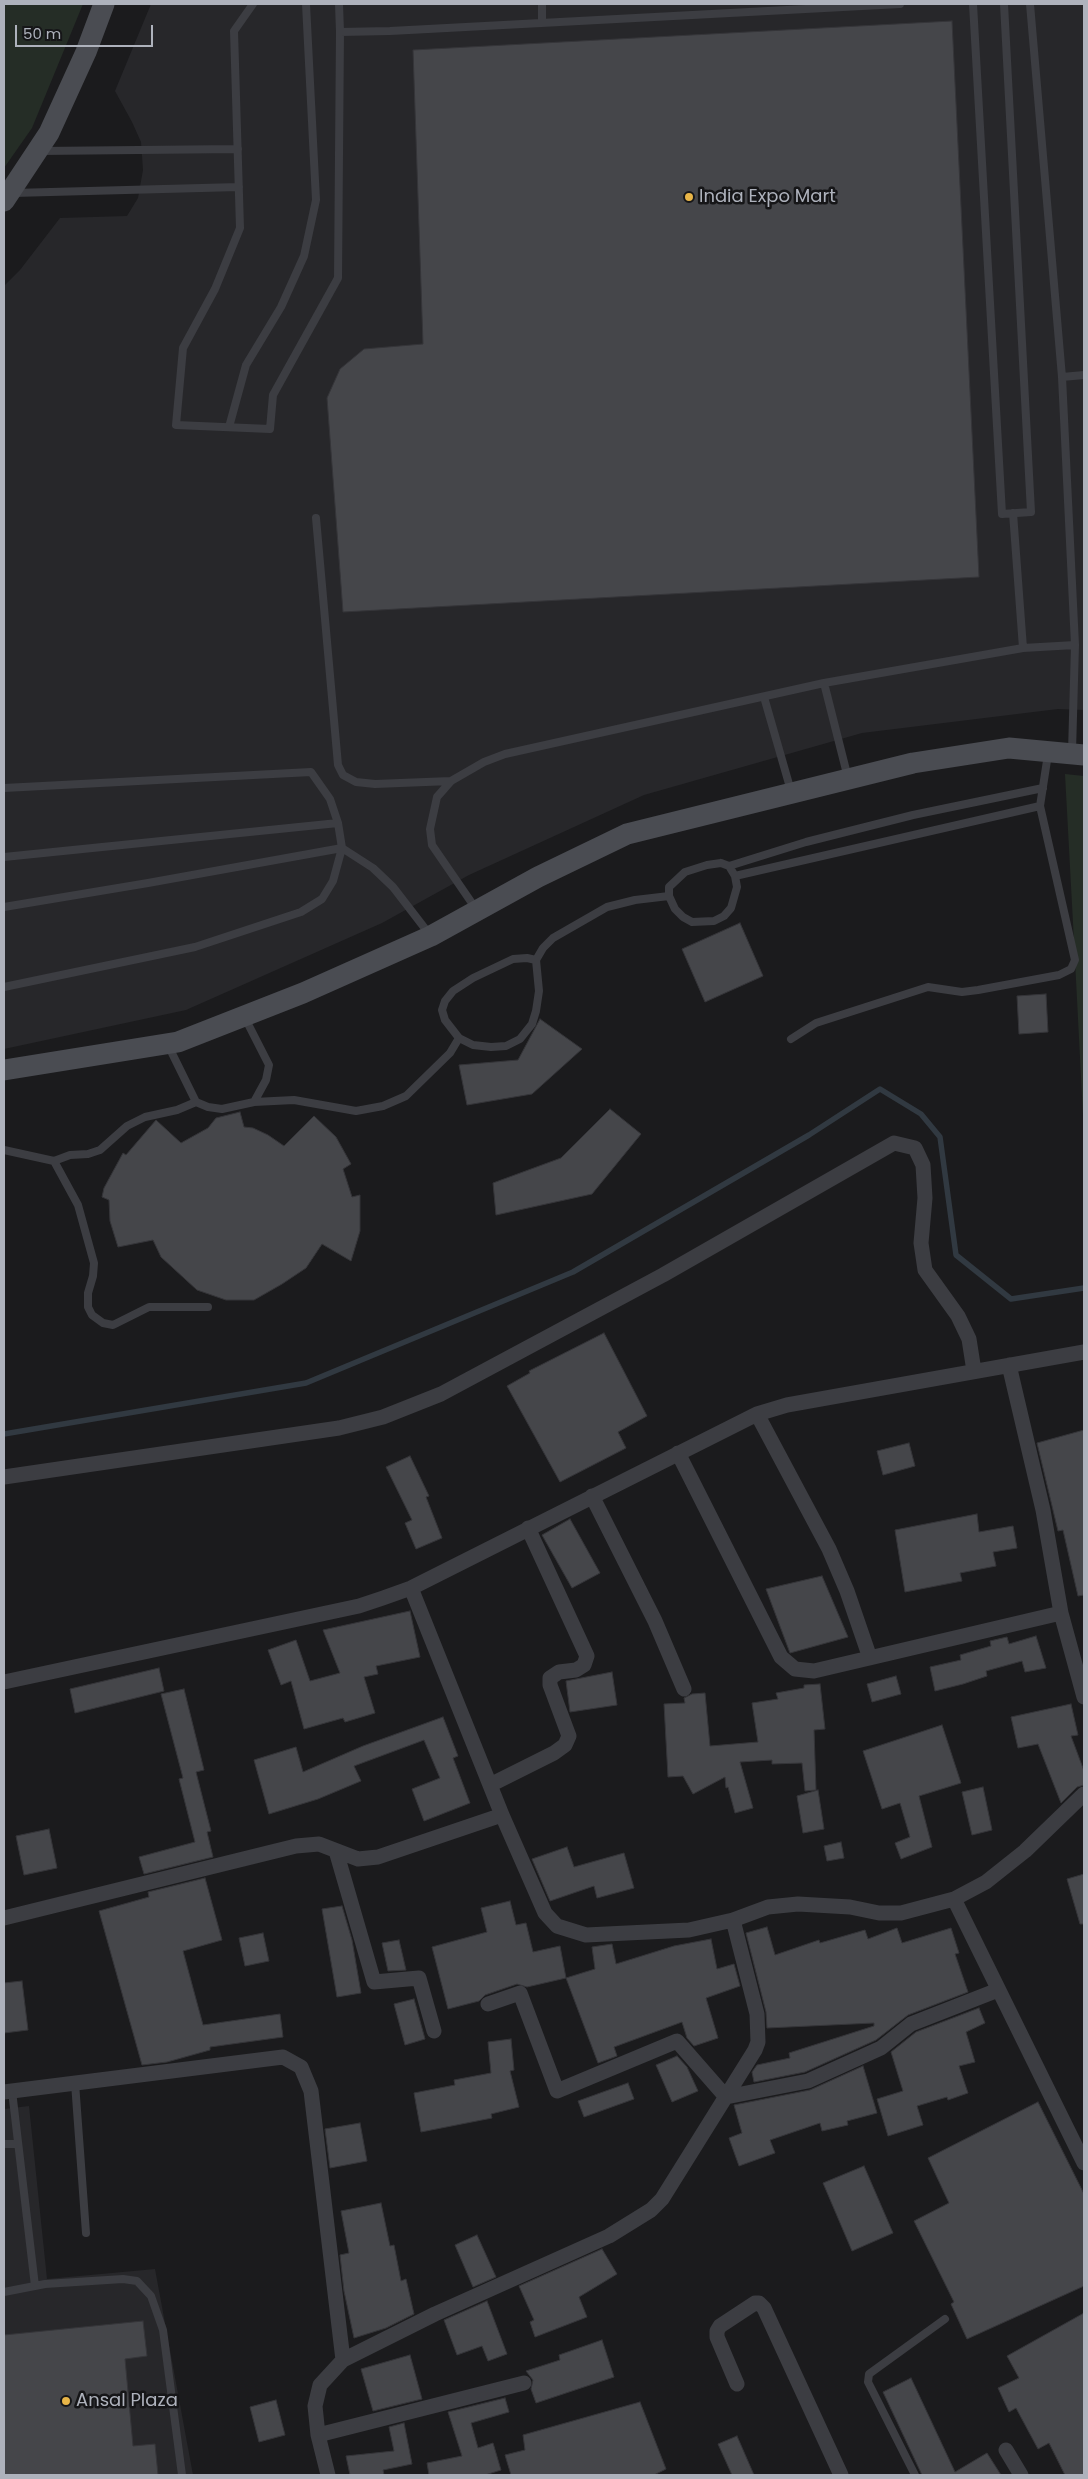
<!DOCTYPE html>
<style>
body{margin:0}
#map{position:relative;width:1088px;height:2479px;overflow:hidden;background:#1b1b1d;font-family:Poppins,sans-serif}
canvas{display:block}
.frame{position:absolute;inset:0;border:5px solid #aeb2bc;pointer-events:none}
.scale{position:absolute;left:15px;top:25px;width:138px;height:22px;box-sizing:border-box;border:2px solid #aeb2bc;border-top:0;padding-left:6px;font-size:15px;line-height:18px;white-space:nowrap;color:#aeb2bc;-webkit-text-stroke:4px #161618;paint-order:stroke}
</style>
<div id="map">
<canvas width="1088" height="2479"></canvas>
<div class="frame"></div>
<div class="scale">50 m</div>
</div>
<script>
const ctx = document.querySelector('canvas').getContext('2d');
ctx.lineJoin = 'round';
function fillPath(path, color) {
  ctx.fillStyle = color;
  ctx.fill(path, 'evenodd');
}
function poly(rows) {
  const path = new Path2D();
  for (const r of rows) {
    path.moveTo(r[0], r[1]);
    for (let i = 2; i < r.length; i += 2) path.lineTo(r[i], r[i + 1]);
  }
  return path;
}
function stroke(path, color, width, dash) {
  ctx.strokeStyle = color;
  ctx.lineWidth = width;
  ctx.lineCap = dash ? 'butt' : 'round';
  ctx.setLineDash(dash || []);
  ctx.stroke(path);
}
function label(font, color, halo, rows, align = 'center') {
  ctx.font = font + ' Poppins,sans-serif';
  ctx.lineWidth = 5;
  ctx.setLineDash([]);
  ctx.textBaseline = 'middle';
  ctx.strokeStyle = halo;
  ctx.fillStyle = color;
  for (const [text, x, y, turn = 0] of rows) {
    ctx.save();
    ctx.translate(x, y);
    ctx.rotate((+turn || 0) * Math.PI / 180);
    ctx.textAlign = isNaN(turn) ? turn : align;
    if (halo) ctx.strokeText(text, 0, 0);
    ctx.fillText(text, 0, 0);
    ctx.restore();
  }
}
fillPath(poly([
 [151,4,1084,4,1084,710,1058,709,862,733,644,795,469,875,382,923,186,1010,4,1049,4,286,20,270,60,218,127,216,138,198,143,170,141,142,132,122,115,91],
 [29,2106,47,2279,155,2269,193,2475,4,2475,4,2109]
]), '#27272a');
fillPath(poly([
 [4,4,83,4,32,128,4,168],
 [1065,774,1084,776,1084,1136,1075,960]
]), '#252d26');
stroke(poly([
 [4,1434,306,1383,573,1272,809,1135,880,1089,921,1114,940,1137,956,1255,1011,1299,1084,1288]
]), '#313941', 5.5);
const building = poly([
 [952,21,979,577,343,612,327,398,340,369,364,349,423,344,413,50,952,21],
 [740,923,763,976,705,1002,682,949,740,923],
 [1046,994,1048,1032,1019,1034,1017,996,1046,994],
 [540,1019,582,1049,532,1094,467,1105,459,1065,518,1060,540,1019],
 [610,1109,641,1134,592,1194,496,1215,493,1183,561,1158,610,1109],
 [240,1112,244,1127,253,1128,268,1135,284,1146,314,1116,336,1137,351,1164,343,1169,352,1197,360,1195,360,1231,351,1261,322,1244,306,1268,282,1284,254,1300,226,1300,197,1290,161,1257,153,1240,118,1247,110,1221,109,1200,102,1197,104,1188,123,1153,126,1155,156,1120,181,1143,208,1128,216,1118,240,1112],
 [604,1333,647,1416,618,1432,626,1448,560,1482,507,1386,530,1373,529,1371,604,1333],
 [1084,1430,1084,1595,1078,1596,1063,1530,1058,1531,1037,1443,1084,1430],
 [909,1443,915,1466,883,1475,877,1451,909,1443],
 [410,1456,429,1496,426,1497,442,1538,416,1549,405,1523,412,1520,386,1467,410,1456],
 [977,1514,979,1532,1013,1526,1017,1548,993,1552,996,1566,960,1573,962,1581,905,1592,895,1530,977,1514],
 [570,1519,600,1573,572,1588,542,1535,570,1519],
 [822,1576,848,1637,790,1653,766,1589,822,1576],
 [410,1611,420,1657,376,1666,378,1674,364,1677,375,1713,345,1722,343,1718,304,1729,291,1681,281,1685,268,1650,296,1640,310,1681,340,1673,323,1630,410,1611],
 [1036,1636,1046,1668,1025,1672,1022,1661,986,1671,987,1676,963,1684,935,1691,930,1667,961,1660,960,1655,991,1646,990,1641,1007,1637,1009,1644,1036,1636],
 [159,1668,164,1691,75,1713,70,1689,159,1668],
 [612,1672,617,1705,570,1712,566,1681,612,1672],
 [896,1676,901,1694,872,1702,867,1684,896,1676],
 [820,1684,825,1729,814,1730,816,1790,805,1791,802,1763,772,1764,772,1760,740,1762,753,1808,735,1813,728,1787,726,1788,725,1777,693,1794,683,1776,668,1777,664,1704,685,1703,684,1698,692,1694,705,1693,710,1746,758,1742,752,1703,778,1699,776,1693,804,1688,804,1685,820,1684],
 [184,1689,204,1770,196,1772,211,1831,207,1832,213,1857,144,1874,139,1857,195,1842,179,1779,183,1778,161,1694,184,1689],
 [1071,1704,1078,1735,1071,1736,1084,1771,1084,1785,1077,1787,1061,1803,1038,1744,1018,1748,1011,1717,1071,1704],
 [443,1717,458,1756,453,1758,470,1803,424,1821,412,1789,440,1778,424,1740,354,1766,361,1781,318,1799,269,1814,254,1760,296,1747,303,1772,363,1746,443,1717],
 [942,1725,961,1783,919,1796,932,1847,901,1859,895,1843,910,1837,900,1803,882,1809,863,1751,942,1725],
 [983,1787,992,1830,972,1835,962,1792,983,1787],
 [818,1790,824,1829,803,1833,797,1796,818,1790],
 [49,1829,57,1868,24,1875,16,1836,49,1829],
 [841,1842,844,1858,827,1861,824,1846,841,1842],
 [567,1847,574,1867,624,1853,634,1888,597,1898,594,1886,550,1901,532,1859,567,1847],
 [1084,1874,1084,1924,1080,1924,1067,1879,1084,1874],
 [205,1878,222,1940,183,1951,203,2025,280,2014,283,2037,210,2047,210,2050,167,2062,142,2065,99,1911,149,1897,148,1892,205,1878],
 [510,1901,516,1925,526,1923,533,1952,560,1946,566,1978,527,1987,517,1984,485,1995,479,2001,448,2009,432,1947,487,1932,481,1908,510,1901],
 [342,1906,352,1940,361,1993,337,1997,322,1909,342,1906],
 [767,1927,775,1955,819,1940,820,1943,865,1930,868,1939,897,1928,902,1943,951,1928,959,1953,955,1954,968,1992,908,2015,876,2040,805,2072,754,2082,752,2072,757,2065,790,2058,789,2053,874,2026,874,2023,767,2028,766,2012,746,1933,767,1927],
 [263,1933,269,1961,245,1966,239,1938,263,1933],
 [711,1939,717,1969,734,1964,740,1986,706,1998,718,2038,694,2046,687,2038,682,2022,614,2047,617,2056,598,2063,566,1978,595,1969,592,1947,612,1944,616,1964,674,1946,711,1939],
 [399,1940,406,1970,388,1971,382,1943,399,1940],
 [22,1981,28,2030,4,2033,4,1983,22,1981],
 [414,1999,425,2039,405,2045,394,2004,414,1999],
 [979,2008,985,2023,966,2032,975,2062,959,2066,968,2093,948,2100,947,2097,917,2106,923,2125,888,2136,877,2099,903,2091,891,2052,916,2032,979,2008],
 [511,2039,514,2070,510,2071,519,2107,491,2114,492,2118,421,2132,414,2093,455,2085,454,2080,491,2073,488,2042,511,2039],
 [677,2056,687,2067,698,2091,672,2102,656,2065,677,2056],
 [863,2066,877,2113,847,2121,848,2125,822,2131,820,2123,770,2140,775,2153,739,2166,729,2138,742,2133,734,2105,810,2090,863,2066],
 [628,2083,634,2099,584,2117,578,2101,628,2083],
 [1038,2102,1084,2194,1084,2286,967,2339,951,2304,954,2302,914,2221,949,2203,928,2158,1038,2102],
 [360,2123,367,2161,330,2168,325,2129,360,2123],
 [864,2166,893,2233,852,2251,823,2183,864,2166],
 [381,2203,390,2246,394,2245,401,2281,406,2279,414,2314,386,2328,354,2338,344,2291,340,2255,349,2253,341,2211,381,2203],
 [477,2235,496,2277,473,2287,455,2245,477,2235],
 [602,2249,617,2274,579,2297,587,2317,535,2337,530,2322,534,2320,519,2286,602,2249],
 [487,2301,507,2354,488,2361,482,2346,457,2355,444,2320,487,2301],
 [1084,2313,1084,2475,1065,2475,1049,2443,1038,2449,1016,2408,1009,2412,998,2388,1019,2378,1007,2356,1084,2313],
 [143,2321,147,2356,125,2359,133,2446,155,2444,158,2475,4,2475,4,2335,143,2321],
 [602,2340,614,2377,536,2403,531,2389,533,2380,526,2371,560,2360,559,2355,602,2340],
 [410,2355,422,2399,373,2411,361,2369,410,2355],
 [911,2378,955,2472,987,2453,1001,2475,922,2475,883,2392,911,2378],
 [505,2398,509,2412,471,2423,478,2448,493,2443,501,2470,485,2475,429,2475,427,2463,462,2456,448,2412,505,2398],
 [276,2400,285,2435,259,2442,250,2407,276,2400],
 [640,2402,666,2469,654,2475,511,2475,505,2455,525,2450,523,2435,640,2402],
 [404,2423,412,2464,383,2470,384,2475,350,2475,346,2456,394,2451,389,2427,404,2423],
 [737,2436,754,2475,732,2475,718,2444,737,2436]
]);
fillPath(building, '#45464a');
stroke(building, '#353539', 1);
stroke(poly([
 [253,4,234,31,240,228,215,289,183,348,176,425,270,429,273,395,338,278,340,32,390,31,900,4],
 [339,4,340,32],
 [542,4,542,23],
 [973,4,1002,514,1031,512,1004,4],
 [1030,4,1062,377,1075,645,1072,752],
 [40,151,238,149],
 [13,193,239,187],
 [1062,377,1084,375],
 [229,427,246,365,281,307,304,256,316,200,306,4],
 [316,518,338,765,343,775,356,782,375,784,451,781],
 [1023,648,1075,645],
 [824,683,848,778],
 [764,697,791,791],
 [4,788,311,772,330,799,338,823,342,848,333,881,322,899,301,912,195,947,4,987],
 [4,857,338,823],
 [721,863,729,866,735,876,737,887,731,908,724,916,714,921,692,922,683,917,675,909,669,896,669,887,685,872,707,865,721,863],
 [729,866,806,842,913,815,1043,788],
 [735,876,1040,806,1048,754],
 [4,907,148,883,342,848,373,868,393,887,430,935],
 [476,909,432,845,430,829,437,797,451,781,484,762,505,754,824,683,1023,648,1013,513],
 [459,1038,445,1020,442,1010,445,1001,453,991,473,978,513,959,527,958,536,960],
 [791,1039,816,1023,928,987,962,992,978,990,1059,975,1071,969,1075,960,1040,806],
 [168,1045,196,1102,208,1107,222,1109,254,1102,266,1080,269,1065,245,1018],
 [254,1102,294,1100,356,1111,383,1106,406,1096,450,1053,459,1038,473,1045,491,1047,506,1046,520,1039,532,1024,536,1011,539,991,536,960,543,948,553,938,607,907,635,900,669,896],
 [4,1150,54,1161,78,1205,94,1263,93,1276,88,1293,88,1307,92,1315,103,1323,113,1325,149,1307,208,1307],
 [54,1161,70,1155,88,1154,100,1150,127,1126,145,1117,177,1110,196,1102],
 [75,2083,86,2233],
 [12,2091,35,2286],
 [4,2144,18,2144],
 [4,2292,45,2284,123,2279,137,2281,151,2296,163,2330,182,2475],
 [915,2475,868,2382,869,2374,945,2319]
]), '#3c3d42', 8);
stroke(poly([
 [1009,1365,1043,1510,1061,1613,1084,1697],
 [757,1414,829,1549,847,1591,870,1658],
 [678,1453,781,1657,795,1669,814,1671,1061,1613],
 [4,1477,339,1428,383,1417,441,1394,663,1275,894,1143,915,1148,923,1165,925,1198,921,1243,925,1270,958,1316,969,1339,974,1371],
 [592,1496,655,1621,684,1689],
 [4,1682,359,1606,383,1598,411,1588,757,1414,787,1405,1084,1352],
 [490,1785,554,1753,565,1745,569,1736,550,1685,550,1678,559,1672,576,1670,584,1665,587,1656,528,1528],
 [502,1815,545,1913,557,1926,586,1935,689,1930,733,1920,768,1907,798,1904,850,1907,879,1913,901,1913,954,1899,1084,2163],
 [336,1851,374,1982,419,1978,434,2031],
 [954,1899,986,1882,1025,1851,1084,1794],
 [4,1918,296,1846,319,1844,358,1859,378,1857,502,1815,411,1588],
 [488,2004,520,1993,557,2091,677,2041,726,2097,808,2081,881,2048,911,2024,998,1990],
 [4,2092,283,2057,301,2067,311,2091,343,2360],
 [737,2384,717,2337,717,2331,720,2326,755,2303,759,2303,764,2308,841,2475],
 [318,2435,524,2383],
 [1006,2450,1021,2475],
 [328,2475,318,2435,315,2406,320,2385,343,2360,435,2314,609,2236,651,2210,662,2199,755,2050,758,2042,757,2014,733,1920]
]), '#3c3d42', 15);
stroke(poly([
 [4,201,49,133,86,52,104,4],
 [4,1070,178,1042,303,993,431,936,538,877,627,834,913,763,1009,748,1084,755]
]), '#4a4c52', 21);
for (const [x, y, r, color] of [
 [689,197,5,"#e8b548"],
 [66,2401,5,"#e8b548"]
]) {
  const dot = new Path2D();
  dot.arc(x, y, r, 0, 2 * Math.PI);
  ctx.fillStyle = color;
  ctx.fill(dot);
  stroke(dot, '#161618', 2);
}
label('18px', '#aeb2bc', '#161618', [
 ["India Expo Mart",699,197],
 ["Ansal Plaza",76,2401]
], 'left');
</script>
